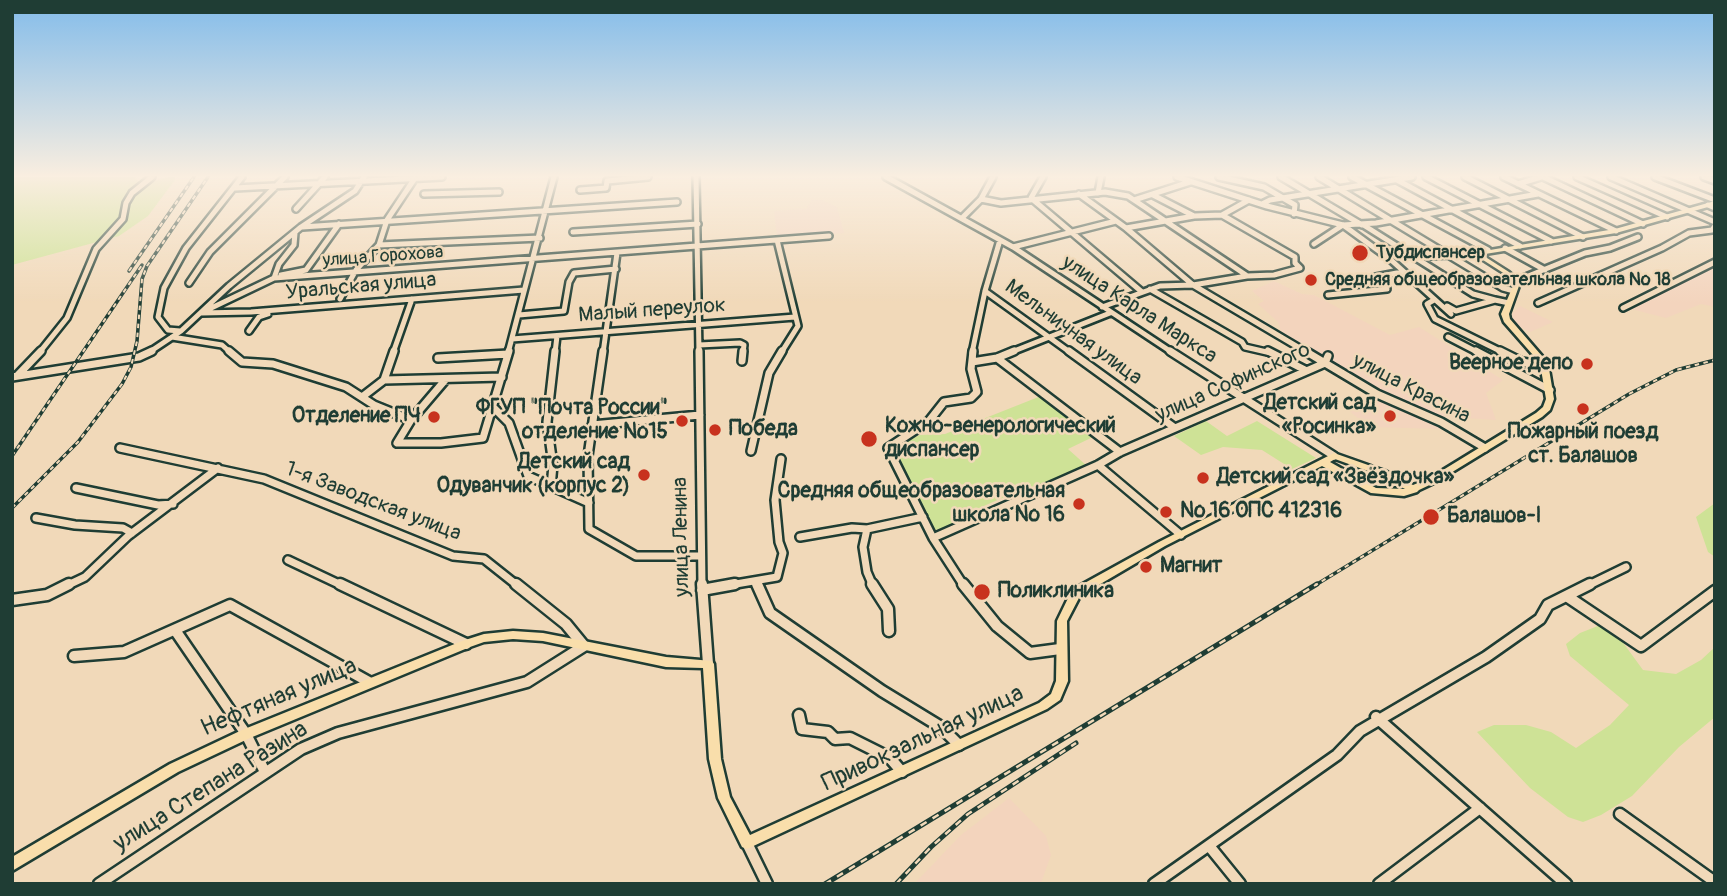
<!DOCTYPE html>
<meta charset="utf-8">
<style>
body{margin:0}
#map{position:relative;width:1727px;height:896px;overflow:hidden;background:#f1d9b9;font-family:Pangolin,sans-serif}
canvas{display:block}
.frame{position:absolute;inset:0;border:14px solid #1f3d34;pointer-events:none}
</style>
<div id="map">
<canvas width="1727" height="896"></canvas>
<div class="frame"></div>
</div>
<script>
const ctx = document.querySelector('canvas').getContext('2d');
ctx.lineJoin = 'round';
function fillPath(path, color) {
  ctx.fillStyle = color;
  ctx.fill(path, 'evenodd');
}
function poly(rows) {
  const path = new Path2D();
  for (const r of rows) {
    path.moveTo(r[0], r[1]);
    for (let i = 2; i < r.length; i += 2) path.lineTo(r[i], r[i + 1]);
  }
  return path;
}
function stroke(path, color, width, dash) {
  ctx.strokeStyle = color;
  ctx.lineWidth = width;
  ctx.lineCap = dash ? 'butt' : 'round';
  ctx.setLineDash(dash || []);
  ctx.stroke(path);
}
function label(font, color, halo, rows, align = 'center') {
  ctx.font = font + ' Pangolin,sans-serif';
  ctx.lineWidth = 5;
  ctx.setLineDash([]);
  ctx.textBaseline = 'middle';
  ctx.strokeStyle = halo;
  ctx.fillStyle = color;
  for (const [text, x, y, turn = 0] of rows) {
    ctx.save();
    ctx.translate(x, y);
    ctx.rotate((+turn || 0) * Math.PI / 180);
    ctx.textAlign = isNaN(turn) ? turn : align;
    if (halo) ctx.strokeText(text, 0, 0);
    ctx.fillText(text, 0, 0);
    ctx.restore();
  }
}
fillPath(poly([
 [811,200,822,200,837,207,844,233,777,238,774,211,807,209],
 [1715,266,1715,307,1701,304,1666,318,1631,309],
 [1274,281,1302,294,1314,295,1390,335,1419,327,1503,380,1486,393,1496,420,1436,416,1374,389,1281,331,1278,322,1258,304,1264,301,1252,291],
 [1520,306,1553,322,1530,332,1514,324,1512,314],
 [1379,397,1435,421,1442,429,1369,427,1349,411],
 [1009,798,1046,836,1051,855,1041,883,914,884,961,835]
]), '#f3d4bd');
fillPath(poly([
 [12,177,135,177,138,182,149,183,168,177,175,177,175,180,148,216,119,236,12,265],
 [1041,396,1095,436,1068,449,1087,466,1023,494,1016,492,963,515,952,527,934,530,894,454,896,446,920,435,945,434],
 [1206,421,1227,436,1257,421,1316,458,1292,469,1262,450,1223,447,1201,455,1174,436],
 [1715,503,1715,557,1708,552,1696,517],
 [1608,622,1643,670,1676,674,1701,660,1715,647,1715,717,1679,747,1632,796,1601,815,1583,822,1568,817,1530,788,1477,732,1494,725,1526,725,1551,732,1576,748,1610,725,1629,705,1570,656,1566,644,1580,633]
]), '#cee296');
const minorFar2 = poly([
 [696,177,699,353],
 [886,177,1013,247,1173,353],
 [1043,177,1031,198,1142,292],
 [1177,177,1267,206,1343,225,1391,260,1451,314],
 [1219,177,1264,187,1295,205,1294,214],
 [1281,177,1362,225],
 [1319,177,1503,288,1514,291],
 [1352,177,1488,250],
 [1426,177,1551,241],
 [1465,177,1583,237],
 [1504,177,1616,231],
 [1543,177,1643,224],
 [1577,177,1667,217],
 [1611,177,1715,222],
 [1655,177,1715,200],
 [1704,177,1715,181],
 [1397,180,1520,246],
 [1518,184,1541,177],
 [235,188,442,177],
 [580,190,606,188,607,181,648,177],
 [1098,193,1101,177],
 [424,194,499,192],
 [1079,194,1126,228,1193,285,1308,353],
 [1153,195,1194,216],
 [981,199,1001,203,1105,192,1128,196,1246,275],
 [1134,200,1190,182],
 [1262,204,1270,200,1412,177],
 [1708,205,1715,208],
 [296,209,325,177],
 [963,217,981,199,993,177],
 [1343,225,1376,223,1538,194],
 [1365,226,1473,294,1495,300],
 [302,227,677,202],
 [1126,228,1194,216,1222,215,1249,200],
 [573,232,698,224],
 [777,240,798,326,781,353],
 [1314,244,1343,225],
 [379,245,540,238],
 [1013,247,1116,221],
 [1505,248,1545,270],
 [1415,257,1480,253],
 [281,275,306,270,339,224],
 [274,278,829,236],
 [1516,281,1585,253,1610,248,1638,237],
 [189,283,210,252,285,177],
 [1150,289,1242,342,1245,347,1271,353],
 [985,291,1071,353],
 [1328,295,1387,289,1376,277,1402,272],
 [340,299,356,270,379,245,387,220,415,178],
 [1434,300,1427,304,1435,319,1504,353],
 [1538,303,1662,248,1689,233,1712,230,1715,226],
 [1447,306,1456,311,1495,300,1509,303],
 [1102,307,1160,286,1193,285,1247,276,1274,275,1300,268,1295,263,1295,257,1222,215],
 [1623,308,1715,262],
 [205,311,274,278,279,264,294,245,295,233],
 [201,313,251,312,524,290],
 [519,315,564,311,569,282,574,273,616,269],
 [180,331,168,330,158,317,164,288,186,248,242,177],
 [249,331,259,317,268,314],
 [172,337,222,345,231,353],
 [1448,337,1479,353],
 [512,339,795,317],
 [699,345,740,343,744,345,743,353],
 [39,353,67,318,96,249,123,219,126,203,132,193,152,177],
 [148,353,181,331,229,286,301,227,355,191,364,177],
 [393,353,412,299],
 [508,353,554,177],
 [555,353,557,336],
 [603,353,617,253],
 [972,353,985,291,1000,240],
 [1009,353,1110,313]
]);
const minorFar1 = poly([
 [229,351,242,362,273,364,346,387,374,405,411,420],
 [603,351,588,456,589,529,636,556,700,556],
 [699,351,702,586],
 [1069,351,1175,428],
 [1170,351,1334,456],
 [1268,351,1305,370],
 [1305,351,1377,394,1441,422,1485,448],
 [1476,351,1550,390],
 [1500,351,1522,362,1545,366],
 [438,358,508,354],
 [997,358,1120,452],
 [742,361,743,351],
 [972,362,997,358,1014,351],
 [18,375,41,351],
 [12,377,139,357,152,351],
 [446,379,411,420,397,443,441,443,483,438,509,351],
 [384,380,502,377],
 [362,397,384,380,394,351],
 [492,406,509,423,528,476,589,503],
 [592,425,700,415],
 [120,448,264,479,453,556,484,559,518,586],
 [751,451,769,373,782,351],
 [1098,465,1181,535],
 [551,487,553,465,547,422,555,351],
 [76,488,158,505,173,504],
 [36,518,75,525,123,528,132,533],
 [867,529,923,517],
 [800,537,852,528,867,529,863,547,867,572,873,586],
 [933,538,1098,465,1120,452,1325,363,1328,356],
 [288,560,343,586],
 [755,581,757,586],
 [66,586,85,577,128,536,218,468],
 [724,586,777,577,783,553,779,542,775,500,781,459],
 [964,586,933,538,888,448,929,421,944,402,971,398,977,392,971,369,973,351],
 [1587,586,1626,567]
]);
const minor = poly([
 [340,584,466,644],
 [702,584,708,664],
 [757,584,770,613,882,691,941,727,959,745],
 [872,584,888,609,889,631],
 [963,584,997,626,1030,653,1060,649],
 [702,590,735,584],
 [1568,597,1641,646,1715,591],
 [12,600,47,595,69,584],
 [175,630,246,734,265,772],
 [74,656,124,652,230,605,369,682],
 [799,715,802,729,828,732,835,739,850,738,890,758,902,772],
 [1376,717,1566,884],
 [1620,814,1715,882],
 [747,843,767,884],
 [1210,847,1240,884],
 [99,884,301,749,338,733,527,682,584,646,566,624,516,584],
 [1154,884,1337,755,1360,731,1486,657,1540,619,1548,605,1590,584],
 [1379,884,1480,808]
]);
const major = poly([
 [1715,201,1715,205,1616,233,1485,254,1487,258,1509,272,1519,281,1519,286,1509,314,1510,319,1548,363,1554,399,1550,410,1542,417,1436,482,1419,490,1417,492,1404,496,1371,493,1322,466,1165,546,1080,596,1067,621,1068,681,1060,700,1047,709,747,849,742,847,718,798,709,759,703,668,666,667,543,641,513,639,484,642,470,647,250,738,178,772,12,871,12,857,170,764,242,730,462,641,484,634,513,631,543,633,666,657,712,661,714,664,721,759,730,797,750,835,1039,703,1051,694,1056,681,1057,621,1072,590,1159,542,1334,453,1385,471,1413,485,1430,478,1536,413,1543,407,1546,399,1540,363,1504,322,1501,314,1513,286,1513,282,1505,274,1483,260,1477,253,1478,252,1615,229,1715,201],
 [1335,459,1379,475,1405,489,1376,488,1330,462,1335,459]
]);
stroke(minorFar2, '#1f3d34', 10);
stroke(minorFar1, '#1f3d34', 12);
stroke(minor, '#1f3d34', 15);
stroke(major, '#1f3d34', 5);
stroke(minorFar2, '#f1d9b9', 5);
stroke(minorFar1, '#f1d9b9', 7);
stroke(minor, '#f1d9b9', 10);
fillPath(major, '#f9deab');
const railFar1 = poly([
 [129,271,194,177],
 [12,456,142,265],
 [12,508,78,442,122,384,131,367,137,341,142,279,147,266,208,177],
 [1314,586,1629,394,1676,370,1715,360]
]);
const rail = poly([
 [825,884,1317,584],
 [896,884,931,847,968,814,1076,743]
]);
stroke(railFar1, '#1f3d34', 3.5);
stroke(rail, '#1f3d34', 5);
stroke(railFar1, '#f1d9b9', 2, [4.5]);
stroke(rail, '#f1d9b9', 2.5, [7]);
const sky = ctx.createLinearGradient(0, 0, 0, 303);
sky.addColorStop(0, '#83bcea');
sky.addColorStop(0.58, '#f9eee0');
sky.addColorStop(1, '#f9eee000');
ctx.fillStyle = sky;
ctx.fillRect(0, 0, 1727, 303);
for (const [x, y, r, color] of [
 [1360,253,9,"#c8321e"],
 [1311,280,7,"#c8321e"],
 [1587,364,7,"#c8321e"],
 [1583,409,7,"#c8321e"],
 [1390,416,7,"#c8321e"],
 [434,417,7,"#c8321e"],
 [682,421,7,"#c8321e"],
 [715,430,7,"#c8321e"],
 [869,439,9,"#c8321e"],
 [644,475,7,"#c8321e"],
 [1203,478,7,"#c8321e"],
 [1079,504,7,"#c8321e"],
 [1166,512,7,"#c8321e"],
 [1431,517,9,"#c8321e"],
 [1146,567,7,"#c8321e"],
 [982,592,9,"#c8321e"]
]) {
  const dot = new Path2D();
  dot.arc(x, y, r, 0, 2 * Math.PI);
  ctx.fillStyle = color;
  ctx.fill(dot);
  stroke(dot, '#f1d9b9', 2.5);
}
label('bold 18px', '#1f3d34', '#f1d9b9', [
 ["Тубдиспансер",1376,253],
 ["Средняя общеобразовательная школа № 18",1325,280]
], 'left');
label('18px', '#1f3d34', '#f1d9b9', [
 ["улица Горохова",383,257,-4]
]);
label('21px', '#1f3d34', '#f1d9b9', [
 ["Уральская улица",361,287,-5],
 ["улица Карла Маркса",1139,310,33],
 ["Малый переулок",652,311,-4],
 ["Мельничная улица",1073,333,36],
 ["улица Софинского",1233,383,-24],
 ["улица Красина",1411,389,27],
 ["1-я Заводская улица",373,502,21],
 ["улица Ленина",682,537,-91]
]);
label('bold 21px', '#1f3d34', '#f1d9b9', [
 ["Веерное депо",1573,364,"right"],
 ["Детский сад",1376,404,"right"],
 ["«Росинка»",1376,428,"right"],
 ["ФГУП \"Почта России\"",668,409,"right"],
 ["отделение №15",668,433,"right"],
 ["Отделение ПЧ",420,417,"right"],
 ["Кожно-венерологический",885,427],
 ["диспансер",885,451],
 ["Победа",729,430],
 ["Пожарный поезд",1583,433,"center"],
 ["ст. Балашов",1583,457,"center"],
 ["Детский сад",630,463,"right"],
 ["Одуванчик (корпус 2)",630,487,"right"],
 ["Детский сад «Звёздочка»",1217,478],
 ["Средняя общеобразовательная",1065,492,"right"],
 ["школа № 16",1065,516,"right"],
 ["№ 16 ОПС 412316",1180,512],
 ["Балашов-I",1447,517],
 ["Магнит",1160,567],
 ["Поликлиника",998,592]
], 'left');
label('24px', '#1f3d34', '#f1d9b9', [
 ["Нефтяная улица",279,698,-23],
 ["Привокзальная улица",923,739,-25],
 ["улица Степана Разина",211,787,-32]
]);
</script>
